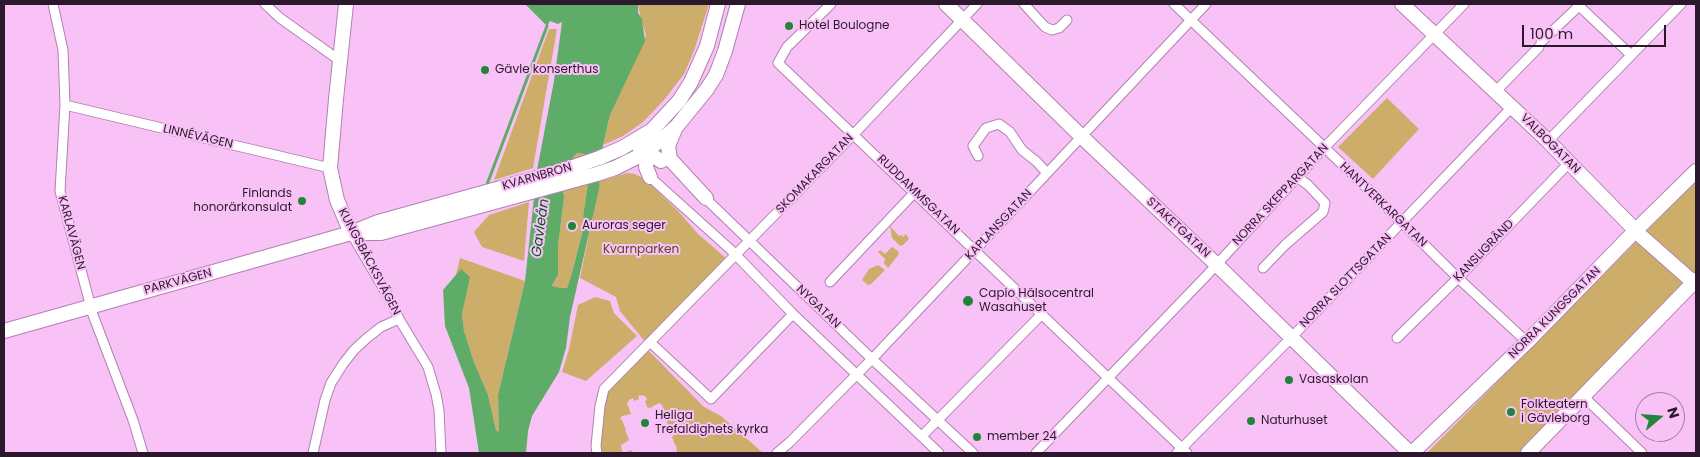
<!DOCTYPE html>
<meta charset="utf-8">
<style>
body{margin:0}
#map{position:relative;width:1700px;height:457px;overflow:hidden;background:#f8c2f6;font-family:Poppins,sans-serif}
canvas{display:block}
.frame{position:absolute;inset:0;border:5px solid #2c182c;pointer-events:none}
.north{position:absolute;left:1635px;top:392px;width:50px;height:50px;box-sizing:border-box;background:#f8c2f6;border:1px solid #a67ea5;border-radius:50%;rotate:72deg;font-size:14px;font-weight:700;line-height:20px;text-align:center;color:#2c182c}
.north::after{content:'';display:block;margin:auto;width:18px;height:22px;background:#218438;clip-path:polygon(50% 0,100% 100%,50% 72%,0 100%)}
.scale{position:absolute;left:1522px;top:25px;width:144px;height:22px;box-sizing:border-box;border:2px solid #2c182c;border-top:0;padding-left:6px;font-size:15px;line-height:18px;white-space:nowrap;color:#2c182c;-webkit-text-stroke:4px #f8c2f6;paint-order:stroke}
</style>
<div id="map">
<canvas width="1700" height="457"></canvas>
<div class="frame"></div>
<div class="north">N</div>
<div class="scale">100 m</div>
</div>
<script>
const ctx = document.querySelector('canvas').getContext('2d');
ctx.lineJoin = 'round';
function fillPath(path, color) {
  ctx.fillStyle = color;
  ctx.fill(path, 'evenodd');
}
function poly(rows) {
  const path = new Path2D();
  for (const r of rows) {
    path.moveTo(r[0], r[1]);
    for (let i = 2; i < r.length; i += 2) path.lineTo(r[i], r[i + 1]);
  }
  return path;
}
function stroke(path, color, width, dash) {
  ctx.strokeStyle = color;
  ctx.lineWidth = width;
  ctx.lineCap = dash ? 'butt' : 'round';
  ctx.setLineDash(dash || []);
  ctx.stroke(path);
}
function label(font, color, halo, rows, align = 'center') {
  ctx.font = font + ' Poppins,sans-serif';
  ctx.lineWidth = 4;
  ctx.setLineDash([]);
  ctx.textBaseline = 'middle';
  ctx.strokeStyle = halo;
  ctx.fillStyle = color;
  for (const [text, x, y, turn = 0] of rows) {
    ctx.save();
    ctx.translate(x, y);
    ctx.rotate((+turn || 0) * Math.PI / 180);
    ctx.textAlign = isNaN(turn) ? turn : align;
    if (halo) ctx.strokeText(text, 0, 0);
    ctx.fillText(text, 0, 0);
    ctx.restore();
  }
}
fillPath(poly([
 [638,4,709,4,694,51,684,74,664,100,643,122,623,136,603,145,610,115,646,35,640,15],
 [549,29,557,29,533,168,494,180],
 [1387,98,1419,129,1373,179,1338,147],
 [577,153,585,154,588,165,588,185,583,217,586,218,572,273,567,288,561,288,552,287,558,275,558,246,564,197,562,182,571,160],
 [627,173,635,174,646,180,679,212,698,234,727,259,646,343,620,311,616,297,580,278,600,181],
 [1696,181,1696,273,1520,453,1427,453],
 [529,202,524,261,482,247,474,232,489,215],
 [890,226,899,236,901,235,903,237,906,234,909,239,903,245,900,246,892,238],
 [892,247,898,251,899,254,888,268,884,263,885,259,878,252,880,250,885,254],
 [460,258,525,281,498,395,499,432,496,430,488,395,474,362,464,331,462,314,465,299,456,275],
 [878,265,885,270,871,284,868,285,862,280,869,269],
 [595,297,610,301,614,313,637,336,586,381,562,372,569,349,578,305],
 [646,348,704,407,721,416,763,453,677,453,676,445,675,445,672,437,676,432,673,425,668,425,662,405,659,403,650,408,647,407,645,401,647,400,646,397,642,395,638,396,639,399,634,401,633,398,629,400,627,403,631,414,622,416,620,419,622,420,626,430,625,432,626,432,629,440,621,445,622,451,624,453,631,450,634,453,597,453,604,389]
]), '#ccae6a');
fillPath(poly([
 [525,4,638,4,638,13,642,19,645,41,610,115,603,145,599,189,570,317,566,348,559,372,532,416,528,431,526,453,479,453,469,388,445,326,443,290,461,269,470,277,462,314,464,331,474,362,488,395,496,430,499,432,498,395,525,281,537,170,554,81,562,22,558,24,550,21,547,26],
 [577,153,585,154,588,165,588,184,583,217,586,218,572,273,567,288,561,288,552,286,558,275,558,246,564,197,562,182,571,160]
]), '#5fac69');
stroke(poly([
 [486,187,547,26]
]), '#5fac69', 3);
const street = poly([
 [53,4,63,50,65,105,60,191,93,315,133,420,143,453],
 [265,4,280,18,339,60],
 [831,4,787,47,778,63,1187,453],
 [1024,4,1045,27,1052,30,1059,28,1067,20],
 [1174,4,1368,189,1458,278,1527,342],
 [1577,4,1631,55],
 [1541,42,1579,6],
 [1496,91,1539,47],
 [65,105,330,168],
 [1548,141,1681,4],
 [978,156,973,146,986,128,999,124,1010,132,1022,150,1037,162,1047,173],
 [650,177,731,250,793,314,939,453],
 [703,196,872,359,973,453],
 [351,233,392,303,399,319,428,367,436,394,439,410,441,453],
 [1263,268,1285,245,1323,212,1325,203,1308,185,1297,177],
 [830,282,915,192],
 [1397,338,1458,278,1569,163],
 [651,343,711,399,793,314],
 [1583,396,1642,453],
 [922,436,1042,314],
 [313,453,325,400,331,383,343,364,354,350,367,338,381,327,399,319],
 [597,453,596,446,600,406,604,389,854,134,977,4],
 [777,453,790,442,872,359,975,250,1206,4],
 [1036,453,1208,274,1324,148,1464,4],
 [1177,453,1291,338,1512,107]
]);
const secondary = poly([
 [346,4,336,99,330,168,337,200,351,233],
 [946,4,1082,137,1217,265,1410,453],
 [1402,4,1548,141,1641,236,1693,282],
 [675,129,668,146,670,159,706,198],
 [647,145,646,167,650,177],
 [640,150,646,151,661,161],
 [359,233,381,233,597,174,615,168,637,157,661,140,677,126,707,89,716,75,725,51,738,4],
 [4,331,192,278,351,233,378,222,558,172,599,158,622,148,652,130,679,101,691,82,707,46,718,4],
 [1412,453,1527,342,1636,230,1696,171],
 [1528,453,1696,280]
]);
stroke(street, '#b180b0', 11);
stroke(secondary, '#b180b0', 16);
stroke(street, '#fff', 9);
stroke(secondary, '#fff', 14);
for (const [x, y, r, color] of [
 [789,26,5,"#218438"],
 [485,70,5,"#218438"],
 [302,201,5,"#218438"],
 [572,226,5,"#218438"],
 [968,301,6,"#218438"],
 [1289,380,5,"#218438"],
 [1511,412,5,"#218438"],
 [1251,421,5,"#218438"],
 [645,423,5,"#218438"],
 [977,437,5,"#218438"]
]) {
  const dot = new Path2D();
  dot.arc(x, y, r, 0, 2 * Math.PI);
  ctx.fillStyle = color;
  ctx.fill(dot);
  stroke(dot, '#f8c2f6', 2);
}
label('12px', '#2c182c', '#f8c2f6', [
 ["Hotel Boulogne",799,26],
 ["Gävle konserthus",495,70],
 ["Finlands",292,194,"right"],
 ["honorärkonsulat",292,208,"right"],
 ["Auroras seger",582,226],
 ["Capio Hälsocentral",979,294],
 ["Wasahuset",979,308],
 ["Vasaskolan",1299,380],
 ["Folkteatern",1521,405],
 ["i Gävleborg",1521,419],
 ["Heliga",655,416],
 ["Trefaldighets kyrka",655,430],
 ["Naturhuset",1261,421],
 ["member 24",987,437]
], 'left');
label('12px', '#2c182c', '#f8c2f6', [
 ["LINNÉVÄGEN",198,137,13],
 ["VALBOGATAN",1550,144,45],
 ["SKOMAKARGATAN",815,174,-46],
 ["KVARNBRON",537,177,-16],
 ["RUDDAMMSGATAN",918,195,44],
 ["NORRA SKEPPARGATAN",1281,195,-47],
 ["HANTVERKARGATAN",1383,205,44],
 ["KAPLANSGATAN",999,225,-47],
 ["STAKETGATAN",1178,228,43],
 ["KARLAVÄGEN",71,233,75],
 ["KANSLIGRÄND",1484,251,-46],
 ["KUNGSBÄCKSVÄGEN",369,262,62],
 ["NORRA SLOTTSGATAN",1346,281,-46],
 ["PARKVÄGEN",178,282,-15],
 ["NYGATAN",818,307,44],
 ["NORRA KUNGSGATAN",1555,313,-45]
]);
label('12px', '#5b4a22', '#f8c2f6', [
 ["Kvarnparken",641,250]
]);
label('italic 14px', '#005b1c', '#f8c2f6', [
 ["Gavleån",541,228,-82]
]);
</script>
